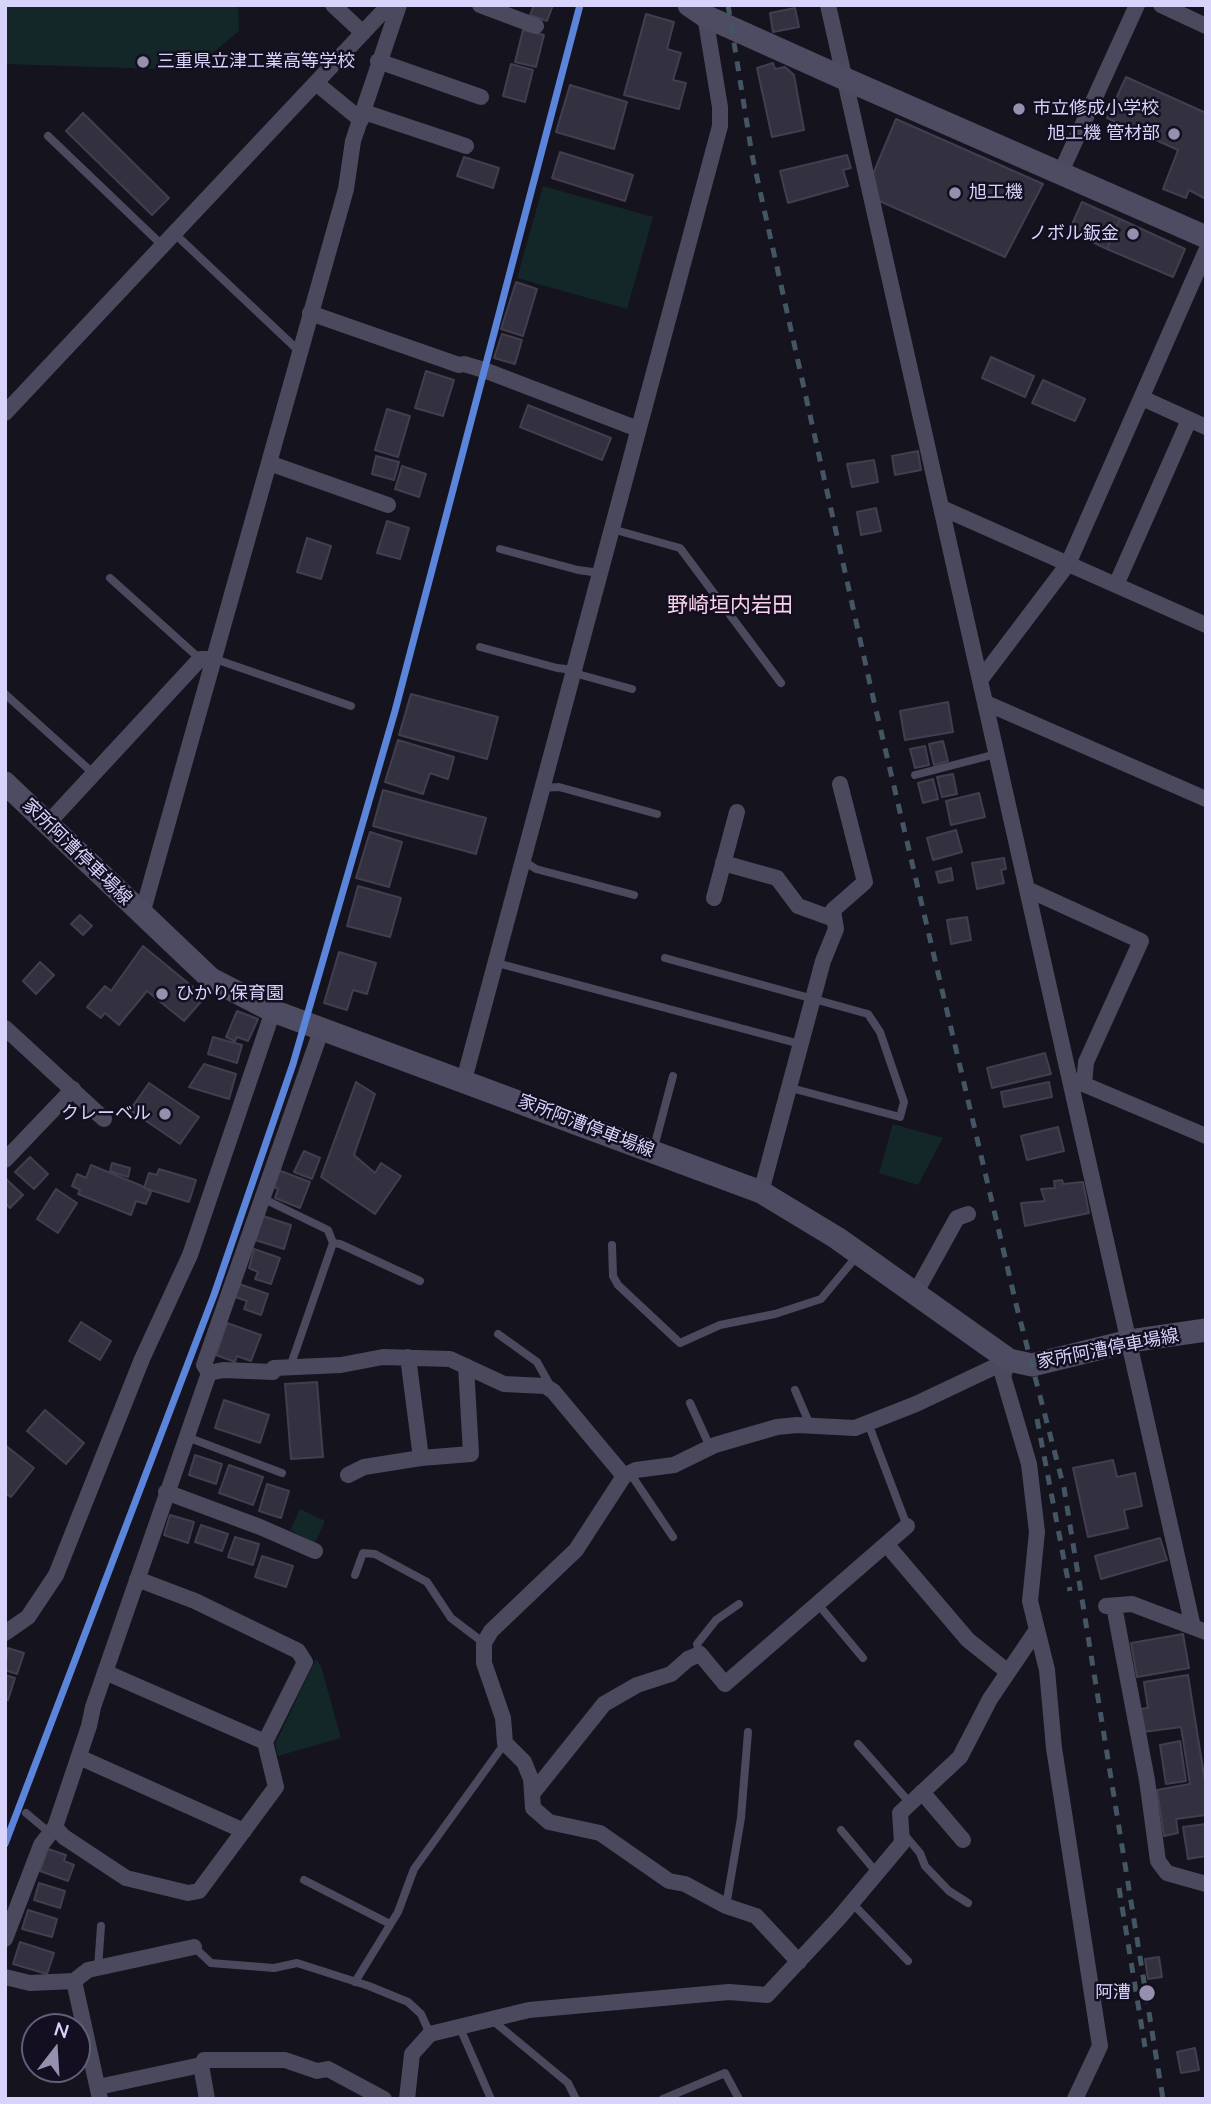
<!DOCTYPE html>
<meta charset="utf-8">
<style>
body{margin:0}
#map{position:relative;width:1211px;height:2104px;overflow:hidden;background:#15131d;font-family:Mulish,sans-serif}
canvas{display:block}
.frame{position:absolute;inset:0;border:7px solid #d8d3fb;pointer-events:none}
.north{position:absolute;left:21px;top:2013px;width:70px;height:70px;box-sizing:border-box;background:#130f21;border:2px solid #625d78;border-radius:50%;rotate:17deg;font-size:19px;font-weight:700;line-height:28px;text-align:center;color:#d8d3fb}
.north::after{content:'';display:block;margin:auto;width:24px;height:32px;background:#9490ad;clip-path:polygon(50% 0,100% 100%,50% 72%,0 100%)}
</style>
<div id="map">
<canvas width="1211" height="2104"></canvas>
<div class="frame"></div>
<div class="north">N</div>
</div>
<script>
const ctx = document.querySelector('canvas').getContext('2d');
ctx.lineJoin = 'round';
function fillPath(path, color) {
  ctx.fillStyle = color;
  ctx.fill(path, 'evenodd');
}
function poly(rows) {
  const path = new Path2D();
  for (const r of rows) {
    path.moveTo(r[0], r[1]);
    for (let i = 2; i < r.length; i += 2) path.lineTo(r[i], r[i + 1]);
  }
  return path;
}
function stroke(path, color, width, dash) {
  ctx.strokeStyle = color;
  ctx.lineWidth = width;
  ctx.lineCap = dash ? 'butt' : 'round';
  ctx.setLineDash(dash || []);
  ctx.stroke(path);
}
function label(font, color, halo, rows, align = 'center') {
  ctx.font = font + ' Mulish,"Noto Sans JP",sans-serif';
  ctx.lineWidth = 5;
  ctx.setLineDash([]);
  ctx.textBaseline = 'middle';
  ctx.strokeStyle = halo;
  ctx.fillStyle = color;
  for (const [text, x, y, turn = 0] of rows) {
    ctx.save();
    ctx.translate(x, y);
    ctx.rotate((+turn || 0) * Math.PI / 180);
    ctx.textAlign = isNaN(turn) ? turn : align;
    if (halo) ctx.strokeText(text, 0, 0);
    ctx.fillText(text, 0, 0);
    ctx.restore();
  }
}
fillPath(poly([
 [5,5,238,5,239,31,192,70,5,64],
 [543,186,653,217,627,309,517,278],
 [893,1124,943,1138,918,1185,879,1173],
 [300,1509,325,1521,315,1543,290,1530],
 [316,1659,321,1666,341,1738,278,1756,275,1744]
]), '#132728');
const building = poly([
 [534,5,553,5,547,21,530,15,534,5],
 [795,8,799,27,773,32,770,13,795,8],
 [646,14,674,22,667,49,681,53,673,80,686,83,679,109,624,95,646,14],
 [523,30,544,35,536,67,515,62,523,30],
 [773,63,775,69,785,67,794,75,804,130,772,137,757,68,773,63],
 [511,64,533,70,525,102,503,96,511,64],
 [1126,77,1206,113,1206,199,1189,190,1186,198,1163,189,1178,150,1107,118,1126,77],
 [570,85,627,102,614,149,556,132,570,85],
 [83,113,169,198,152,215,66,131,83,113],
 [896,119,1043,184,1005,257,875,199,868,186,896,119],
 [560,152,633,175,625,201,552,178,560,152],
 [847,155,851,168,843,170,848,186,788,203,780,171,847,155],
 [464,157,499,168,493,188,457,176,464,157],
 [1082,202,1120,219,1107,249,1069,231,1082,202],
 [1120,219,1185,249,1173,277,1107,249,1120,219],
 [516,282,537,289,523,336,501,329,516,282],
 [502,334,522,340,515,364,494,358,502,334],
 [991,357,1034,376,1025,397,982,378,991,357],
 [426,371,454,380,443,416,415,408,426,371],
 [1043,380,1085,399,1075,421,1032,403,1043,380],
 [528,405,611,438,602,460,520,427,528,405],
 [387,409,410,416,398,457,375,450,387,409],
 [918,451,921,470,895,475,892,456,918,451],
 [376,456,399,462,394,480,372,474,376,456],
 [874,460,878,482,852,487,847,464,874,460],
 [402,466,426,474,419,497,395,489,402,466],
 [876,508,881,531,861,535,857,512,876,508],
 [387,521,409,528,400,559,377,553,387,521],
 [307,538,331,546,321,579,297,572,307,538],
 [411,694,498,717,487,759,399,735,411,694],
 [948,702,953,732,905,740,900,711,948,702],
 [398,740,454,757,448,779,430,773,423,794,385,782,398,740],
 [943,741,948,761,934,765,929,744,943,741],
 [925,746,929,765,915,768,910,749,925,746],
 [953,774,957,794,942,797,937,777,953,774],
 [933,779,938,799,923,803,918,783,933,779],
 [383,790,486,818,476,854,373,826,383,790],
 [979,793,985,817,951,825,946,801,979,793],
 [956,830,962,852,933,860,927,838,956,830],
 [370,832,402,842,389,887,356,878,370,832],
 [1004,858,1006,869,1001,870,1004,883,977,889,972,863,1004,858],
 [951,868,953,880,939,883,936,872,951,868],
 [358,886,401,898,390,937,347,926,358,886],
 [80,915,92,926,83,935,71,924,80,915],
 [967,917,971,940,951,944,947,920,967,917],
 [143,946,205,997,184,1021,147,991,119,1025,105,1013,101,1018,87,1007,105,986,111,991,143,946],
 [339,952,376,963,367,994,353,990,347,1010,324,1003,339,952],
 [40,962,54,975,36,994,23,981,40,962],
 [237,1011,258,1019,248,1041,237,1037,235,1041,226,1037,237,1011],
 [213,1037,242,1045,237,1063,208,1054,213,1037],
 [1045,1053,1051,1074,992,1088,987,1068,1045,1053],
 [204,1064,236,1074,229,1099,189,1087,204,1064],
 [356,1082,375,1094,354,1155,375,1173,381,1163,401,1176,375,1214,321,1177,356,1082],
 [1049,1082,1052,1097,1004,1107,1001,1092,1049,1082],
 [149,1083,199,1117,180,1144,130,1110,149,1083],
 [1058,1127,1064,1151,1027,1160,1021,1136,1058,1127],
 [304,1151,320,1158,312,1179,294,1172,304,1151],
 [30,1157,48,1174,34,1189,15,1172,30,1157],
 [112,1163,130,1168,128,1177,110,1171,112,1163],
 [91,1165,142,1186,151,1192,146,1204,136,1201,131,1215,78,1194,80,1190,72,1186,77,1174,86,1178,91,1165],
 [159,1169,196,1180,189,1202,144,1188,149,1173,157,1175,159,1169],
 [278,1170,310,1182,300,1208,275,1198,278,1189,272,1186,278,1170],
 [5,1178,23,1195,10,1208,5,1203,5,1178],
 [1062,1180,1063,1184,1083,1182,1089,1213,1025,1226,1021,1203,1045,1201,1041,1189,1055,1188,1054,1181,1062,1180],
 [56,1189,77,1203,58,1233,37,1219,56,1189],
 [263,1216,291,1225,284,1249,255,1240,263,1216],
 [254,1249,280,1258,271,1284,255,1279,258,1272,249,1268,254,1249],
 [239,1284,268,1294,261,1315,244,1309,247,1301,235,1297,239,1284],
 [81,1322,111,1341,100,1360,69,1341,81,1322],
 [227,1323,261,1335,251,1361,237,1356,235,1362,216,1355,227,1323],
 [317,1382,323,1457,291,1459,285,1384,317,1382],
 [224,1400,269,1415,260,1443,215,1428,224,1400],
 [45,1410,84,1443,66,1464,27,1431,45,1410],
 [5,1445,34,1468,11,1497,5,1493,5,1445],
 [195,1455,222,1464,216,1484,189,1475,195,1455],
 [1113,1460,1117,1477,1135,1473,1142,1506,1124,1510,1128,1528,1088,1537,1073,1468,1113,1460],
 [229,1465,263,1477,253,1505,219,1493,229,1465],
 [267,1484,289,1491,281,1518,259,1511,267,1484],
 [170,1515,194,1522,188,1543,164,1535,170,1515],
 [201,1525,228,1534,222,1551,195,1542,201,1525],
 [235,1537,259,1544,253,1565,228,1557,235,1537],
 [1160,1538,1167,1560,1101,1579,1095,1556,1160,1538],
 [262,1556,293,1566,286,1587,255,1577,262,1556],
 [1183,1634,1189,1668,1137,1677,1131,1643,1183,1634],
 [8,1648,24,1653,17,1674,5,1670,8,1648],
 [5,1675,15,1678,8,1700,5,1699,5,1675],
 [1188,1675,1206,1788,1206,1815,1176,1819,1178,1833,1164,1836,1157,1790,1190,1784,1181,1727,1143,1732,1140,1709,1148,1708,1144,1682,1188,1675],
 [1180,1741,1186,1781,1166,1784,1160,1745,1180,1741],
 [1206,1824,1206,1856,1188,1859,1183,1827,1206,1824],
 [48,1849,66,1855,64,1861,74,1865,68,1881,40,1871,48,1849],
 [39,1883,65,1891,60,1908,34,1900,39,1883],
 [28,1910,57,1919,52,1937,22,1929,28,1910],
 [20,1942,54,1953,47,1974,13,1964,20,1942],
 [1159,1957,1162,1977,1148,1979,1145,1959,1159,1957],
 [1195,2048,1199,2070,1181,2073,1177,2052,1195,2048]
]);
fillPath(building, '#33313f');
stroke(building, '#423e50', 2);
stroke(poly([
 [48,136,163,246],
 [175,234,300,352],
 [612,529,680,548,781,683],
 [500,549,578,570,600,573],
 [110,578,200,659],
 [480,647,557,668,575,670],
 [215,659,351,706],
 [574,673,632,689],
 [5,694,94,774],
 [915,775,996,754],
 [543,788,559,787,657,814],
 [524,861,536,869,634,895],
 [665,958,868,1014,880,1032,904,1102,900,1117,791,1088],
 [497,963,800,1044],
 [653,1151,673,1076],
 [264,1199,328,1230,333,1243,290,1367],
 [333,1243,340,1244,420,1281],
 [612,1245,613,1276,618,1285,680,1343,720,1325,775,1314,821,1299,857,1256],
 [498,1334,537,1362,551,1387],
 [795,1390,810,1425],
 [690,1403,710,1447],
 [868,1423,907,1526],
 [187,1437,282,1473],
 [630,1473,673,1537],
 [355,1575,363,1553,375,1554,427,1582,451,1618,484,1643],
 [817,1603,863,1658],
 [700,1654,697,1644,716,1620,739,1604],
 [858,1744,910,1803],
 [26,1813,50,1833],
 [841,1830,877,1873],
 [903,1833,920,1853,925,1866,949,1891,968,1903],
 [304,1880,390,1924],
 [852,1903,908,1961],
 [726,1906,741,1818,748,1732],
 [194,1947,211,1963,274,1968,297,1963,369,1986,408,2002,421,2014,430,2034],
 [98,1968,101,1926],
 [355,1982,398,1912,414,1869,505,1743],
 [492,2020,568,2083,576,2099],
 [460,2028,491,2099],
 [663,2099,725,2073,739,2099]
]), '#4b495d', 8);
stroke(poly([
 [333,5,363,33],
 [480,5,536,26],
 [828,5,1193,1627],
 [1161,5,1206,26],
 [378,61,481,97],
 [316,83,361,120],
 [364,112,466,146],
 [1060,174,1137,5],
 [310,313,459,365,464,364,484,370,638,429],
 [1142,398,1206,427],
 [5,413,389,5],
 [269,463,388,505],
 [942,508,1206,625],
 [1116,585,1189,420],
 [981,679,1068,564,1206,251],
 [986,703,1206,799],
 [49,822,200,659,215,659],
 [723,863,777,878,798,906,834,919],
 [1027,889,1141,941,1086,1062,1084,1084],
 [714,898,737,812],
 [142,914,346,189,353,141,399,5],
 [5,1028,104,1119],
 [464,1080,720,126,720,107,705,16],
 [1076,1081,1206,1136],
 [5,1160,73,1089],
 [761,1192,823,961,836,929,833,910,865,882,840,784],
 [916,1292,957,1218,968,1214],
 [408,1357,421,1458,471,1454,466,1366],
 [1009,1360,1003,1376,1029,1464,1037,1532,1030,1601,1047,1670,1054,1748,1100,2046,1075,2099],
 [209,1373,204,1365,322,1028],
 [348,1475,364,1467,421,1458],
 [166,1492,260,1527,315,1551],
 [887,1545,968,1640,1008,1672],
 [1106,1606,1132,1604,1206,1632],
 [1114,1606,1147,1780,1158,1861,1167,1873,1206,1884],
 [5,1633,28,1617,56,1575,142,1359,190,1255,273,1011],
 [105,1672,265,1742],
 [79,1757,244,1831],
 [922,1792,963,1840],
 [532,1794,604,1704,637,1685,671,1674,688,1659,700,1654,725,1684,907,1526],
 [55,1827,64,1837,126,1878,188,1893,199,1891,276,1787,265,1742,305,1662,298,1651,195,1601,137,1579],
 [5,1939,41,1845,55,1827,89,1726,93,1707,209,1373,223,1370,273,1372,274,1368,341,1365,383,1357,450,1359,504,1384,545,1386,553,1391,624,1476],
 [799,1962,756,1916,726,1906,685,1884,669,1881,600,1833,549,1822,533,1808,531,1779,524,1762,505,1743,503,1718,484,1663,484,1643,491,1631,576,1550,624,1476,636,1470,674,1465,715,1445,777,1427,797,1425,855,1428,916,1404,1009,1360],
 [5,1977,30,1983,74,1981,88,1970,194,1947],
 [74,1981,100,2099],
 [201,2065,204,2060,285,2060,317,2071,328,2069,384,2099],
 [98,2087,201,2065,207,2099],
 [407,2099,412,2054,430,2034,529,2010,729,1992,767,1995,839,1918,902,1843,900,1813,960,1757,990,1699,1036,1631]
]), '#4b495d', 16);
stroke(poly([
 [689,5,705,16,843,78,1206,237],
 [5,783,211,979,273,1011,761,1192,837,1238,1009,1360,1032,1365,1130,1341,1206,1330]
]), '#4e4c63', 23);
stroke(poly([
 [728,5,752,155,872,693,1017,1308,1064,1488,1163,2099],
 [1037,1419,1070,1591],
 [1119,1888,1145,2047]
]), '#445564', 5, [10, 9]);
stroke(poly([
 [5,1844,214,1295,293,1064,395,711,580,5]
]), '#5b84db', 7);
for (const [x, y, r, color] of [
 [143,62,7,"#9490ad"],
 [1019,109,7,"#9490ad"],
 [1174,134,7,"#9490ad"],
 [955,193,7,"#9490ad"],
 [1133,234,7,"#9490ad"],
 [162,994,7,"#9490ad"],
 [165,1114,7,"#9490ad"],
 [1147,1993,9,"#9490ad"]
]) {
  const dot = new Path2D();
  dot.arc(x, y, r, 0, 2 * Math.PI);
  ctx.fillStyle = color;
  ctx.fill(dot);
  stroke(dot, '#130f21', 2.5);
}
label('18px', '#d8d3fb', '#130f21', [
 ["三重県立津工業高等学校",157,62],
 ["市立修成小学校",1033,109],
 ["旭工機 管材部",1160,134,"right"],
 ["旭工機",969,193],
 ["ノボル鈑金",1119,234,"right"],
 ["ひかり保育園",176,994],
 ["クレーベル",151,1114,"right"],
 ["阿漕",1131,1993,"right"]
], 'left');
label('18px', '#d8d3fb', '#130f21', [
 ["家所阿漕停車場線",77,852,44],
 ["家所阿漕停車場線",586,1126,21],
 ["家所阿漕停車場線",1108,1349,-11]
]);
label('21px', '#fbd4ec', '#130f21', [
 ["野崎垣内岩田",730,606]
]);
</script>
